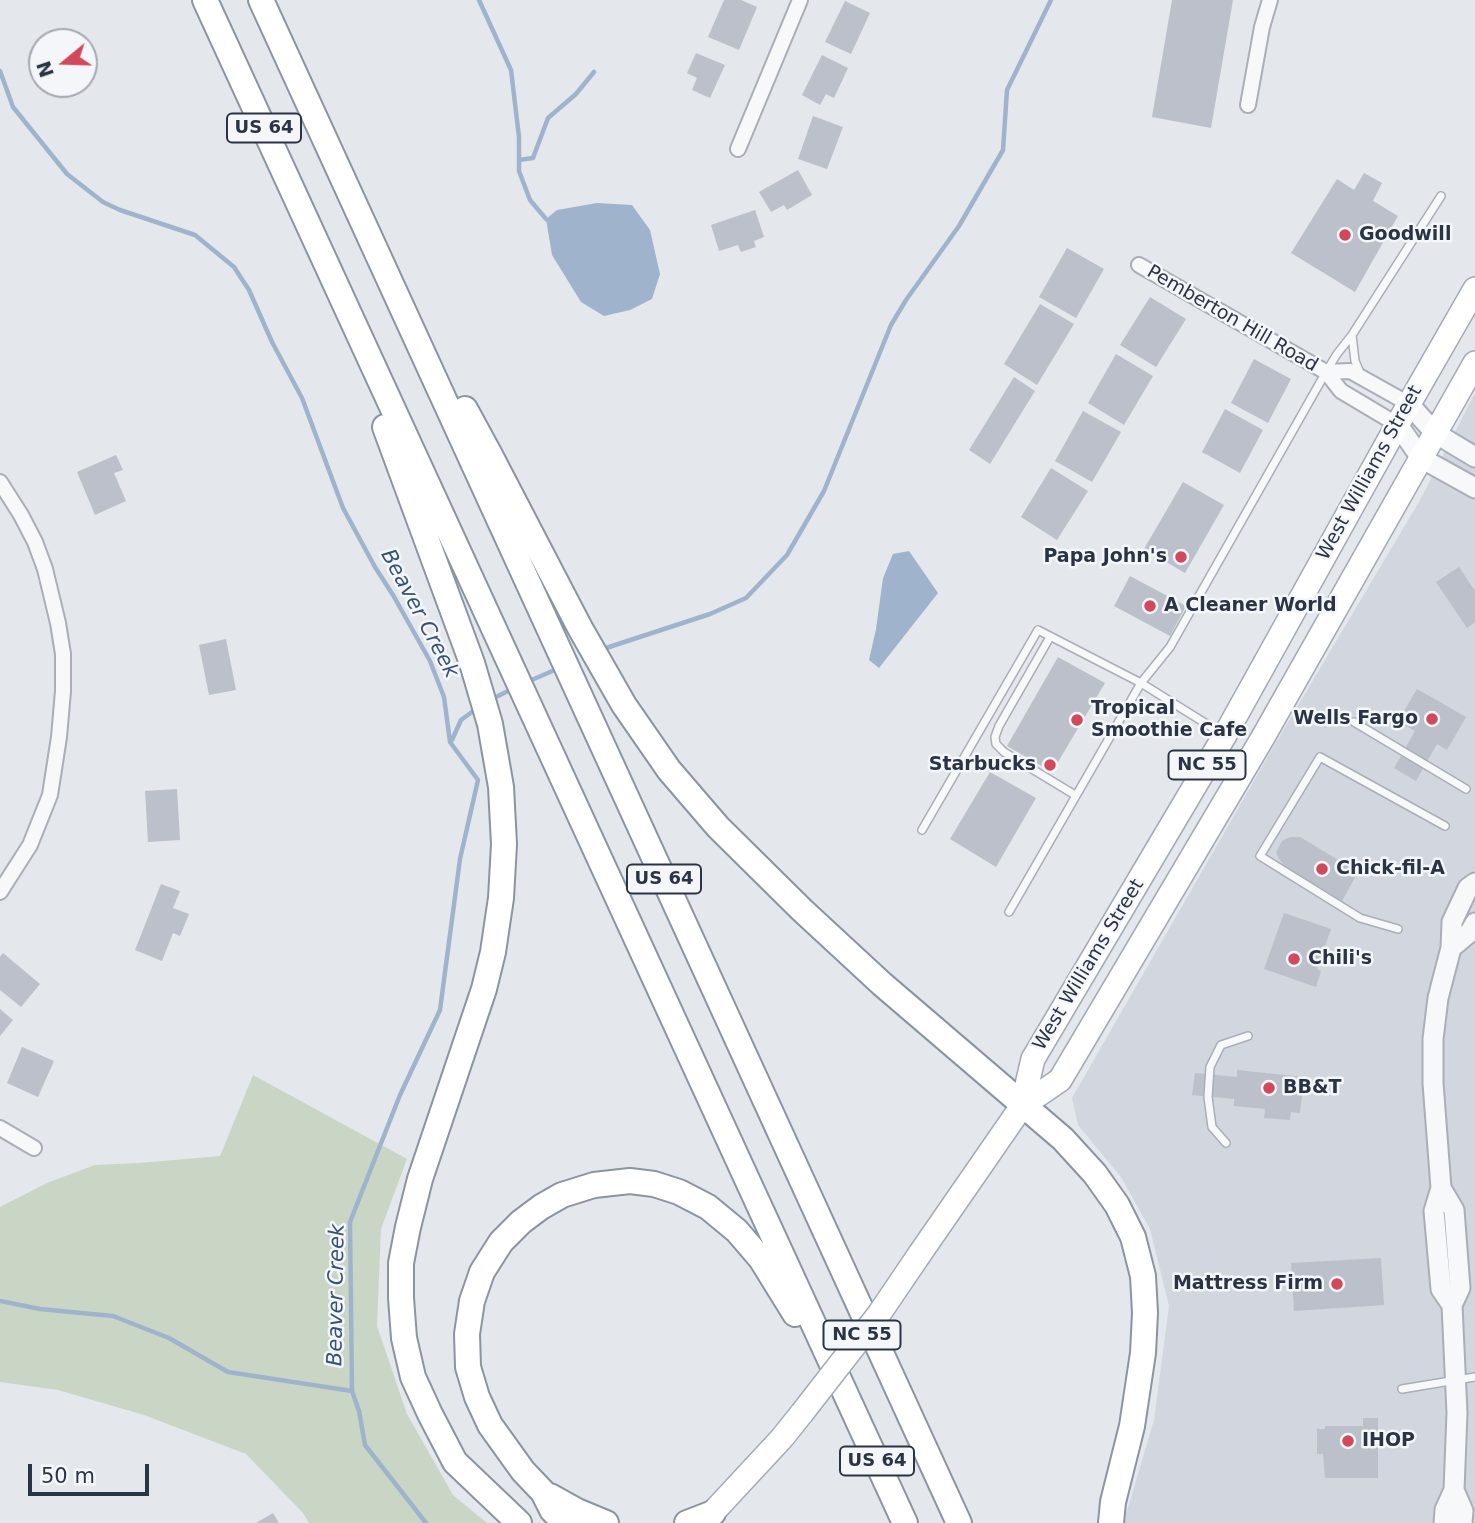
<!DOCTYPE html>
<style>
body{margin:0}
#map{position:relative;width:1475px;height:1523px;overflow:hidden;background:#e4e7ec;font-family:"DejaVu Sans",sans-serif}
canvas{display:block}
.north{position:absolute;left:28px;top:28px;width:70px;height:70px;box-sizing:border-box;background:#f4f6f9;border:2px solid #a4a8b1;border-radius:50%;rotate:251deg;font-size:19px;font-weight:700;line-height:28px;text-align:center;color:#2b3445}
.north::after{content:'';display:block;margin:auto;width:24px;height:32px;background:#d1495b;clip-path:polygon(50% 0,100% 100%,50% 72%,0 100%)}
.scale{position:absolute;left:28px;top:1464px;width:121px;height:32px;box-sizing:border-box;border:4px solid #2b3445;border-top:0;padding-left:9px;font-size:21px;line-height:24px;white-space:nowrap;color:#2b3445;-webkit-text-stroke:5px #f4f6f9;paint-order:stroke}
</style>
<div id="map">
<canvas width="1475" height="1523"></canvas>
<div class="north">N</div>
<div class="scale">50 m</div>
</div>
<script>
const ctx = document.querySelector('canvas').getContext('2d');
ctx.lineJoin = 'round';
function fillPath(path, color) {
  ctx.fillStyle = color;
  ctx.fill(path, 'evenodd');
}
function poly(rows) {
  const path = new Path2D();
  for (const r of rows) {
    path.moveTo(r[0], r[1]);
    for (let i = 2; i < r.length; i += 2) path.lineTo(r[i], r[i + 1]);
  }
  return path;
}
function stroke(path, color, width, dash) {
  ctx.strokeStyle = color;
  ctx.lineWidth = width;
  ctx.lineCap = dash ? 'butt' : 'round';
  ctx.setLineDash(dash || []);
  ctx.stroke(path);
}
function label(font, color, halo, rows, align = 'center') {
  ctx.font = font + ' "DejaVu Sans",sans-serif';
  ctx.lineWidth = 5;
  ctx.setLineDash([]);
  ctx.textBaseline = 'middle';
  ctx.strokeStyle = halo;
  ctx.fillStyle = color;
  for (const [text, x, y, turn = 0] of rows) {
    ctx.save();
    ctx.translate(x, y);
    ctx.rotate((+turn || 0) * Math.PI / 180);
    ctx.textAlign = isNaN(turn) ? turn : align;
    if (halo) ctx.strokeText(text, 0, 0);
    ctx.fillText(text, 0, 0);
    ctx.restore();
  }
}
fillPath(poly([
 [1475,393,1475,1523,1125,1523,1126,1514,1154,1420,1169,1306,1150,1229,1121,1177,1078,1125,1072,1098,1271,751,1420,500]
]), '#d2d6de');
fillPath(poly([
 [253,1075,407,1159,381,1229,377,1326,407,1414,453,1495,487,1523,309,1523,303,1513,246,1454,144,1415,58,1390,0,1382,0,1207,47,1183,95,1165,139,1163,220,1156]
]), '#c9d6c5');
fillPath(poly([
 [597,203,632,205,650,230,660,274,652,299,630,310,604,316,581,302,552,255,546,219,557,210],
 [909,551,938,593,879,668,869,660,876,629,883,578,893,554]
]), '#9fb4cc');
stroke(poly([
 [479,0,511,70,519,137,519,171,530,200,546,219],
 [0,71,13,107,67,174,103,202,120,210,195,235,234,267,249,290,272,342,302,398,343,508,375,567,393,595,430,661,444,697,450,742,478,780,460,859,440,1010,400,1095,350,1222,352,1391,359,1411,365,1445,426,1523],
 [519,160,533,158,548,118,576,94,594,72],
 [600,650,710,614,746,598,787,555,824,491,891,325,906,300,959,226,1003,150,1007,90,1051,0],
 [527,682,557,669],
 [492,699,512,689],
 [452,740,461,720,476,709],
 [0,1301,40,1309,113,1316,169,1338,228,1372,352,1391]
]), '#9fb4cc', 4.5);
fillPath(poly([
 [724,0,741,0,757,7,739,50,708,37],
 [1172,0,1233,0,1211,128,1152,117],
 [845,1,870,13,851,54,825,42],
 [696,53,725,65,710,98,692,90,697,78,687,73],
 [822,55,848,68,834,98,826,94,820,105,802,95],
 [813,116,843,127,827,169,798,159],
 [798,170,812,195,787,210,784,205,771,212,759,192],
 [1364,173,1382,183,1373,201,1398,216,1355,292,1291,253,1337,179,1354,190],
 [755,210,764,237,754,241,756,247,741,252,738,245,719,251,711,225],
 [1067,248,1104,269,1076,318,1039,297],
 [1150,297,1186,319,1156,367,1120,345],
 [1040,304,1074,324,1037,385,1004,364],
 [1116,354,1153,376,1124,425,1088,403],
 [1254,359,1291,379,1268,423,1231,403],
 [1014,377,1035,391,990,464,969,450],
 [1225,409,1263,430,1240,473,1202,452],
 [1083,411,1121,432,1092,482,1055,461],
 [116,455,123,470,114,473,126,501,95,515,77,472],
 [1051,468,1088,491,1057,540,1021,517],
 [1183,482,1224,505,1185,573,1144,549],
 [1459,567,1475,591,1475,622,1467,628,1436,582],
 [1130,576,1186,606,1170,636,1114,606],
 [226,639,236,690,209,695,199,645],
 [1058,657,1105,683,1052,772,1007,746],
 [1417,689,1466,717,1447,750,1437,744,1416,781,1394,768,1415,731,1398,721],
 [990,772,1036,798,996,867,950,839],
 [177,789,180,840,148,842,145,791],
 [1290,837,1300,837,1358,872,1342,901,1314,884,1313,885,1307,882,1308,880,1285,866,1279,859,1276,852,1282,841],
 [161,884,180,891,173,908,189,914,180,936,173,933,162,961,135,950],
 [1284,913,1331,929,1317,969,1321,971,1316,987,1264,969],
 [3,953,40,984,21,1007,0,990,0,957],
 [0,1009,13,1020,0,1036],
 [22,1047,54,1061,38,1097,7,1083],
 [1237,1070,1304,1077,1300,1113,1291,1112,1290,1120,1264,1118,1265,1109,1234,1106,1234,1099,1192,1095,1195,1073,1237,1077],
 [1381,1258,1384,1305,1294,1311,1291,1263],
 [1363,1418,1378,1418,1378,1478,1325,1478,1323,1454,1317,1454,1317,1429,1325,1429,1325,1426,1363,1426],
 [273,1513,279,1523,256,1523]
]), '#bbc0ca');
const service = poly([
 [1352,335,1441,196],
 [1050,637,999,726,995,737,996,744,1004,752,1075,795],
 [1354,722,1466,789],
 [922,830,1038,630,1141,683,1170,647,1326,372,1337,354,1352,335,1355,361,1361,375],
 [1009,912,1141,683,1221,733],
 [1398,929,1360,918,1260,856,1320,757,1445,826],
 [1226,1143,1212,1127,1208,1097,1210,1067,1221,1045,1248,1036],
 [1402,1389,1475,1377]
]);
const minor = poly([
 [1248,105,1262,27,1270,0],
 [738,149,800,0],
 [1139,265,1326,372,1341,391,1398,425],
 [1326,372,1350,371,1409,404],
 [0,482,21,515,35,542,45,569,58,623,63,654,63,691,59,737,50,795,30,845,0,892],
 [0,1128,34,1148]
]);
const tertiary = poly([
 [1409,404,1435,433,1475,457],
 [1398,425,1421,458,1475,488],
 [1451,948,1470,932,1475,923],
 [1441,1188,1454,1210,1460,1288,1452,1305,1457,1413,1454,1490,1463,1511,1462,1523],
 [1452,1305,1441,1289,1434,1211,1441,1188,1433,1083,1433,1039,1438,998,1451,948,1452,922,1468,888,1475,883],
 [1444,1523,1445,1510,1454,1490]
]);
const primary = poly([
 [1022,1106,1060,1080,1262,739,1475,363],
 [919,1255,1022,1106,1033,1059,1225,735,1409,404,1475,289],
 [703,1523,782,1438,802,1413]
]);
const trunk = poly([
 [205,0,905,1523],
 [261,0,959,1523],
 [465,409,490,455,580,628,624,705,669,770,718,827,802,910,882,984,1063,1139,1095,1174,1117,1205,1133,1237,1143,1276,1145,1313,1143,1353,1132,1426,1113,1502,1111,1523],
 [385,427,472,663,490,724,501,787,504,844,501,898,493,952,484,989,420,1179,408,1227,401,1263,401,1298,404,1338,413,1377,430,1414,455,1462,519,1523],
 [550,1496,577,1511,606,1523],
 [565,1523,552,1510,543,1492,523,1471,490,1425,477,1397,468,1367,467,1334,472,1301,482,1272,501,1242,521,1222,541,1207,562,1195,594,1185,630,1181,654,1184,679,1192,708,1207,737,1231,761,1259,795,1314],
 [687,1523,713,1513]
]);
stroke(service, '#a9aeb7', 10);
stroke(minor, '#a9aeb7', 18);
stroke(tertiary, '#a9aeb7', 23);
stroke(primary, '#a3abb8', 26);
stroke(trunk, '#8b94a3', 28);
stroke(service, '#f7f8fa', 7);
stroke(minor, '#f7f8fa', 14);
stroke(tertiary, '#f7f8fa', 19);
stroke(primary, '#fff', 23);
stroke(trunk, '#fff', 24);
const primaryBridge = poly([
 [802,1413,879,1314,919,1255]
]);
stroke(primaryBridge, '#a3abb8', 26, []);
stroke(primaryBridge, '#fff', 23);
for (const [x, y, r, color] of [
 [1345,235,7,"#d1495b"],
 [1181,557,7,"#d1495b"],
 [1150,606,7,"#d1495b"],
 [1432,719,7,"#d1495b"],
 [1077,720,7,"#d1495b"],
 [1050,765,7,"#d1495b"],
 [1322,869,7,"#d1495b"],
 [1294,959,7,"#d1495b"],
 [1269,1088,7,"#d1495b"],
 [1337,1284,7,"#d1495b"],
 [1348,1441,7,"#d1495b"]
]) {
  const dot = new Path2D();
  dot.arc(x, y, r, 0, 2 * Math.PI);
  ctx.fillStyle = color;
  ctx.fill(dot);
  stroke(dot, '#f4f6f9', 2.5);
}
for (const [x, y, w] of [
 [264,128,74],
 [1207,765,77],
 [664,879,74],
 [862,1335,77],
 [877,1461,74]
]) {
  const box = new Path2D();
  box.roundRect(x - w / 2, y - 14.5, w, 29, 5);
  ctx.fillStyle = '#f4f6f9';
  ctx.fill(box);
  stroke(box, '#2b3445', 2);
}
label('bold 18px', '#2b3445', null, [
 ["US 64",264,128],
 ["NC 55",1207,765],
 ["US 64",664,879],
 ["NC 55",862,1335],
 ["US 64",877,1461]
]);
label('bold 19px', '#2b3445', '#f4f6f9', [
 ["Goodwill",1359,235],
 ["Papa John's",1167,557,"right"],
 ["A Cleaner World",1164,606],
 ["Tropical",1091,709],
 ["Smoothie Cafe",1091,731],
 ["Wells Fargo",1418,719,"right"],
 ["Starbucks",1036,765,"right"],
 ["Chick-fil-A",1336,869],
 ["Chili's",1308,959],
 ["BB&T",1283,1088],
 ["Mattress Firm",1323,1284,"right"],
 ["IHOP",1362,1441]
], 'left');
label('19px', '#2b3445', '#f4f6f9', [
 ["Pemberton Hill Road",1232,319,30],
 ["West Williams Street",1370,473,-61],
 ["West Williams Street",1089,965,-59]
]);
label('italic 21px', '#34527a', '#f4f6f9', [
 ["Beaver Creek",419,614,62],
 ["Beaver Creek",337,1295,-89]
]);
</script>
